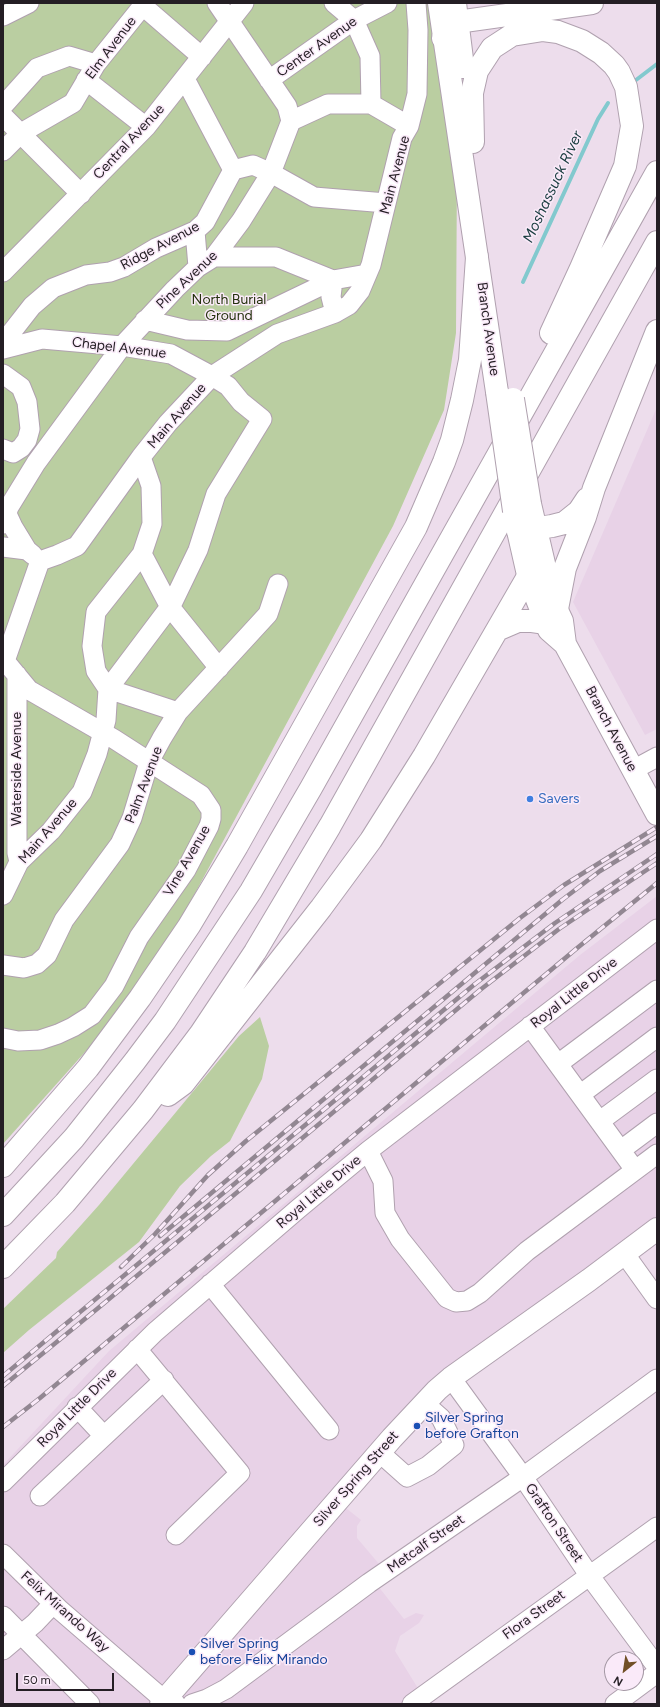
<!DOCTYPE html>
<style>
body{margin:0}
#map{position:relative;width:660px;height:1707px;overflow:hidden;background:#edddec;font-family:Figtree,sans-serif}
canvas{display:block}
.frame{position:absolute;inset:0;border:4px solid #241e24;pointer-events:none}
.north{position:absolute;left:604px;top:1651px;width:40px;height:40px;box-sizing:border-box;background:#faeaf9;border:1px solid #a498a4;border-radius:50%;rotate:210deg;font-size:11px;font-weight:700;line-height:16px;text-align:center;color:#241e24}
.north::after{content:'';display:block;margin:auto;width:14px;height:18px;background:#715027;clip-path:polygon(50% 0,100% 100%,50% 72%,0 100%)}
.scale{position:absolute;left:16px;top:1673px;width:98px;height:18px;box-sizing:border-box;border:2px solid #241e24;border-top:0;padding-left:5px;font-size:12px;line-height:14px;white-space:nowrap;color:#241e24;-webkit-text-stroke:3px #faeaf9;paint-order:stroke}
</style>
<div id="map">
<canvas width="660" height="1707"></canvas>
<div class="frame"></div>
<div class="north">N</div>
<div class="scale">50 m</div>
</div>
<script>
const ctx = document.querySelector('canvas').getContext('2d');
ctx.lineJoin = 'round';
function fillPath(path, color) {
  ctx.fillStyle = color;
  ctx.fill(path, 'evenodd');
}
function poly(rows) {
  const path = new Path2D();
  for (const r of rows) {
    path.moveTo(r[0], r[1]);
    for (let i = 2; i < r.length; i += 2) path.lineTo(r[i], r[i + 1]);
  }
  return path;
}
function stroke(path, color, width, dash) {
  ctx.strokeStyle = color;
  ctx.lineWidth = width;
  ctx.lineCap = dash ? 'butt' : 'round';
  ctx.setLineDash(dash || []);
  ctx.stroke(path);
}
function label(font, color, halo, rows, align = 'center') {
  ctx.font = font + ' Figtree,sans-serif';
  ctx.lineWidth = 3;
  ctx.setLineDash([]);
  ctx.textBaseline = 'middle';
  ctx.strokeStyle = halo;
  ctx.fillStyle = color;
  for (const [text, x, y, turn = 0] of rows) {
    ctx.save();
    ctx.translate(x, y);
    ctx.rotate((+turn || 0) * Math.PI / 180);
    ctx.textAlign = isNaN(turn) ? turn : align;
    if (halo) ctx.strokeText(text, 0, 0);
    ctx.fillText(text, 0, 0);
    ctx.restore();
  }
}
fillPath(poly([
 [657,407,657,729,645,735,573,602],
 [657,896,657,1228,458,1372,337,1501,361,1520,357,1526,357,1538,385,1571,374,1581,404,1619,416,1613,424,1615,419,1623,400,1636,395,1651,419,1690,407,1704,3,1704,3,1465,109,1351,580,955]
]), '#e8d2e7');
fillPath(poly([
 [3,3,435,3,457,166,456,333,444,410,393,526,172,936,102,1033,3,1144],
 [260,1017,269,1046,262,1079,230,1141,211,1156,180,1186,139,1242,29,1330,3,1353,3,1309,56,1258,57,1252,99,1205,239,1036]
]), '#bacea1');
stroke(poly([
 [636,80,657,64],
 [523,282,598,119,608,103]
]), '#82c9ce', 4);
const minor = poly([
 [334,3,354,20,370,56,371,104],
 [143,6,202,57],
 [3,16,29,3],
 [86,80,146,127],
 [269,80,354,20,387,3],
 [3,106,37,68,69,56,96,64],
 [3,116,81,194],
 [291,121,328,104,371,104,409,126],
 [3,151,21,133,73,103,96,64,145,3],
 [233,170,253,165,271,173,314,197,386,203],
 [195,231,198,267],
 [214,257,276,257,333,280,331,297,335,313],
 [3,272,146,127,244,3],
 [145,320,187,330,227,331,333,280,367,274],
 [3,340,7,338,32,306,53,288,86,275,110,272,124,267,156,248,195,231,205,222,233,170,185,79],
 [3,349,42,339,122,346,171,354,212,376,228,386,241,402,262,419,216,494,198,550,172,604,108,689,178,712],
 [3,374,21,387,27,402,30,429,27,440,21,448,13,453,3,449],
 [3,513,7,514,13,527,27,550],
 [3,524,9,507,36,463,122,346,175,289,198,267,214,257,241,221,271,173,291,121,287,106,217,3],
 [3,547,27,550,33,555],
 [142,554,170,607,219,668],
 [5,661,40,561,57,555,77,546,141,457],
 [3,662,5,661,29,690,114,739,201,795,211,810,211,819,209,826,186,870,139,937,114,986,92,1015,73,1027,58,1034,40,1040,18,1041,3,1038],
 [17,675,17,853,19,862],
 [633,770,657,757],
 [3,895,19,862,51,831,82,792,97,754,106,720,108,689,96,671,92,646,96,612,142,554,152,524,151,486,141,457,168,423,212,376,277,334,335,313,349,305,360,291,371,265,402,138,409,126,417,94,418,30,416,3],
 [3,965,24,968,37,964,47,955,64,920,120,844,132,818,149,762,162,738,178,712,268,614,278,584],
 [530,1026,635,1170],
 [558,1064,657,990],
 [581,1094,657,1037],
 [600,1121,657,1079],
 [621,1150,657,1123],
 [368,1151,383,1181,385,1213,400,1239,447,1298,456,1302,467,1301,480,1293,527,1251,657,1154],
 [624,1253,657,1299],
 [210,1284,329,1430],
 [137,1349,240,1473,176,1535],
 [451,1378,523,1477,589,1575,657,1667],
 [77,1407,104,1436],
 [379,1452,407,1477,428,1466,454,1445,441,1418,424,1403],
 [3,1482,155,1332,298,1209,368,1151,657,929],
 [40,1496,164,1380],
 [3,1554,60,1610,164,1700,176,1704],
 [3,1616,90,1704],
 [3,1650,35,1623,53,1604],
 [192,1704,207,1699,226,1689,369,1583,523,1477,657,1379],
 [412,1704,657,1527],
 [615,1704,657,1673]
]);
const major = poly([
 [439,3,497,392],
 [455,3,463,67],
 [530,504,553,602,562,621,565,644],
 [514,513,529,579,549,630,565,644,657,814],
 [161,1704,392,1438,437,1390,451,1378,589,1280,657,1229]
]);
const highway = poly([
 [443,38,457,22,592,3],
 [473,142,472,93,477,71,492,48,512,35,543,30,558,32,582,41,601,53,614,65,619,72,626,87,632,126,625,166,581,268,551,333],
 [518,531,552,526,564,523,579,511,587,499],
 [557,609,565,568,585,517,594,488,657,331],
 [497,630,518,621,532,621,546,623],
 [168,1095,183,1084,321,908,371,840,424,756,541,554],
 [3,1166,88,1068,140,998,189,926,237,846,416,527,444,462,452,440,462,400,470,360,477,257],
 [3,1215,74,1138,135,1061,165,1021,251,891,311,788,657,172],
 [3,1267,65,1203,143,1110,201,1033,255,952,330,826,657,242]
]);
stroke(minor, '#b0a1af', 21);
stroke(major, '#b0a1af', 24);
stroke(highway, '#b0a1af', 24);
stroke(minor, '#fff', 19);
stroke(major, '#fff', 22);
stroke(highway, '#fff', 22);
const rail = poly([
 [160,1236,562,900,600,871,657,836],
 [121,1267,155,1234,208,1175,246,1141,520,918,564,885,657,827],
 [3,1376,475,984,555,923,657,854],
 [3,1386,97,1309,480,990,559,929,657,863],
 [3,1427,40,1398,576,949,657,883]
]);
stroke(rail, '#928792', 4.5);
stroke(rail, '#faeaf9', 3, [9]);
const majorBridge = poly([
 [497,392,514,511],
 [513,399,530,504]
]);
stroke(majorBridge, '#b0a1af', 24, []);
stroke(majorBridge, '#fff', 22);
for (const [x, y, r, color] of [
 [530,799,4,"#3f7fe0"],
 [417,1426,4,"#1a4fb4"],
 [192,1652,4,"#1a4fb4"]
]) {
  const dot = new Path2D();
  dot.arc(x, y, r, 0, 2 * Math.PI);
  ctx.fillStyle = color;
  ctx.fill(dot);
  stroke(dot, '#faeaf9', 1.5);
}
label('14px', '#241e24', '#faeaf9', [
 ["Center Avenue",317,47,-35],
 ["Elm Avenue",111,48,-53],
 ["Central Avenue",129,142,-47],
 ["Main Avenue",395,175,-75],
 ["Ridge Avenue",160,246,-28],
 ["Pine Avenue",187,280,-43],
 ["Branch Avenue",488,329,82],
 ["Chapel Avenue",119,348,7],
 ["Main Avenue",177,416,-49],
 ["Branch Avenue",611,729,62],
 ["Waterside Avenue",17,769,-90],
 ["Palm Avenue",144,785,-69],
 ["Main Avenue",48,831,-49],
 ["Vine Avenue",187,861,-60],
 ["Royal Little Drive",574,993,-38],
 ["Royal Little Drive",319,1192,-40],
 ["Royal Little Drive",77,1408,-45],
 ["Silver Spring Street",356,1479,-49],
 ["Grafton Street",554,1523,56],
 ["Metcalf Street",426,1544,-35],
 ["Felix Mirando Way",65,1612,42],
 ["Flora Street",534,1615,-36]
]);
label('14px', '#24320d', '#faeaf9', [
 ["North Burial",229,300],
 ["Ground",229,316]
]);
label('14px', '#366cbe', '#faeaf9', [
 ["Savers",538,799]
], 'left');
label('14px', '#164399', '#faeaf9', [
 ["Silver Spring",425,1418],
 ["before Grafton",425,1434],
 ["Silver Spring",200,1644],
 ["before Felix Mirando",200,1660]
], 'left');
label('italic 15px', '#193c3f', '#faeaf9', [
 ["Moshassuck River",553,187,-65]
]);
</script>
